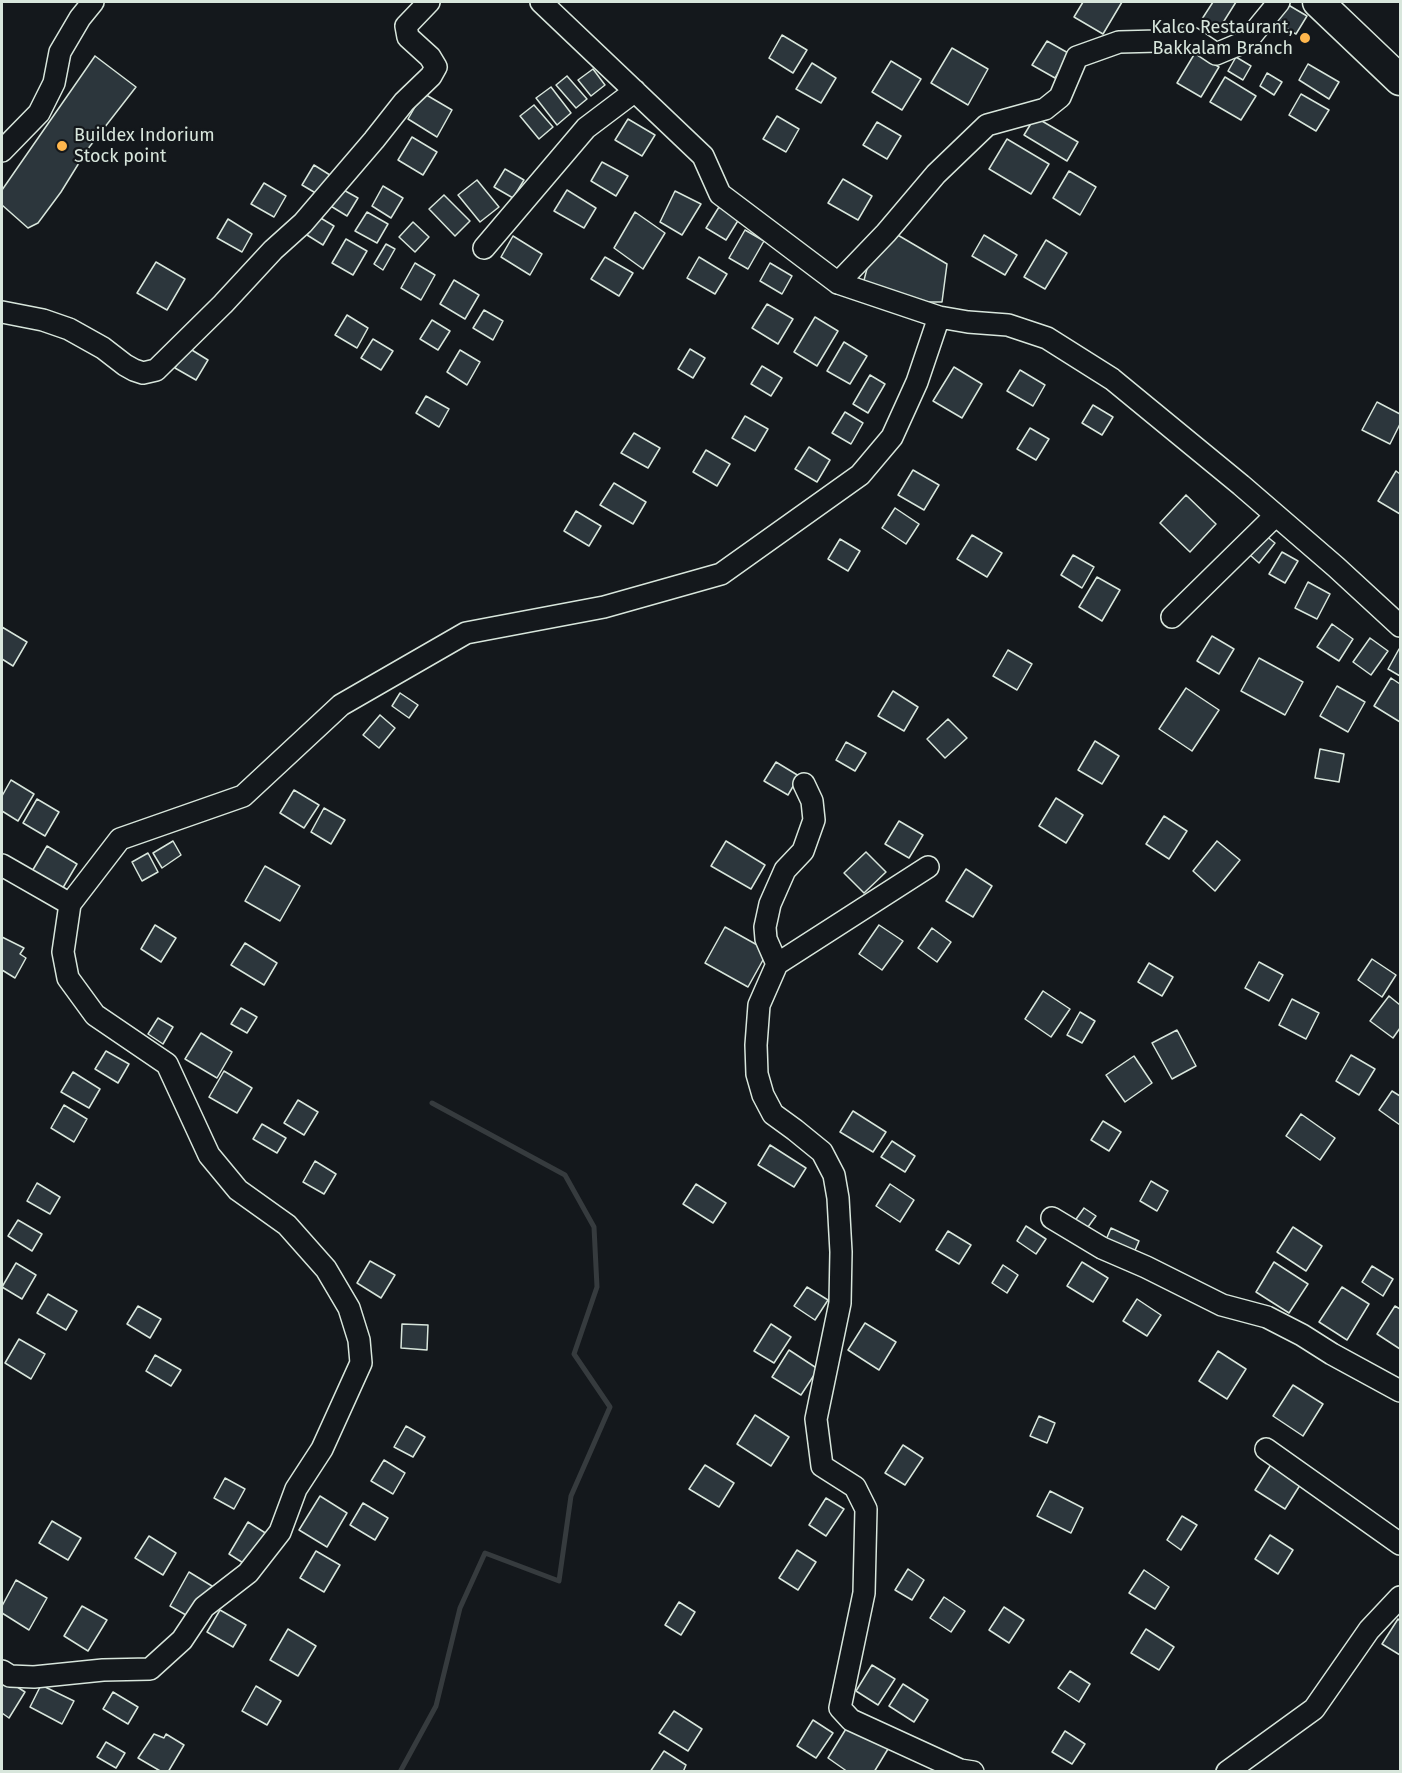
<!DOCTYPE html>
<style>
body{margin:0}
#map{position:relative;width:1402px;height:1773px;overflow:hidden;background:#14181c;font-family:"Fira Sans",sans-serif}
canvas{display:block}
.frame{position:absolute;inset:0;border:3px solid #d8e6dc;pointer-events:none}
</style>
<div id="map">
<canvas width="1402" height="1773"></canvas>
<div class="frame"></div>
</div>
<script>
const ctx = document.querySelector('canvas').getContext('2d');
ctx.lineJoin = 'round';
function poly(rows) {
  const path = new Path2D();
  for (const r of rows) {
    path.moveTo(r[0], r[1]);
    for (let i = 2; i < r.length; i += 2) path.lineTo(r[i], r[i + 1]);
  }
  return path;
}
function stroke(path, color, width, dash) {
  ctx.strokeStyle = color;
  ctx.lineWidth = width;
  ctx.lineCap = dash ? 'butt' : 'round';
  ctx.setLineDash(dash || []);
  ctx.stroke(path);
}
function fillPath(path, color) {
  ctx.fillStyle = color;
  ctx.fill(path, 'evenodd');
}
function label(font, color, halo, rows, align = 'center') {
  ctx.font = font + ' "Fira Sans",sans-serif';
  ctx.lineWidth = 4.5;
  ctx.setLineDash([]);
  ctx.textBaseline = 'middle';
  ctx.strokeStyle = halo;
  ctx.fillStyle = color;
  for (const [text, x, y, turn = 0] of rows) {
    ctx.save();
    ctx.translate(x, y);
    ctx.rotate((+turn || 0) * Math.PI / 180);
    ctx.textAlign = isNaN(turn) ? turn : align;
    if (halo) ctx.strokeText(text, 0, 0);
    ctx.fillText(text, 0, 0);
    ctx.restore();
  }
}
stroke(poly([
 [400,1772,436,1706,460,1608,485,1553,559,1581,571,1496,610,1407,574,1354,597,1287,594,1227,565,1175,432,1103]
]), '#363b3e', 5);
const building = poly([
 [1083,2,1122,2,1103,34,1074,17,1083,2],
 [1213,2,1236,2,1219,29,1202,19,1213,2],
 [1285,3,1307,16,1296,34,1274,21,1285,3],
 [782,35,807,50,793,73,769,58,782,35],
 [1047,41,1070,54,1055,78,1032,65,1047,41],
 [952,48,988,69,968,105,931,83,952,48],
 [1195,53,1219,67,1201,97,1177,83,1195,53],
 [95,56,136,87,87,150,61,192,38,223,28,228,2,205,2,190,95,56],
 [1236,57,1251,66,1243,80,1228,71,1236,57],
 [891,61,921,79,902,110,872,92,891,61],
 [812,63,836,78,821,103,796,89,812,63],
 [1308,64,1339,82,1329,99,1299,80,1308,64],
 [593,69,605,85,591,96,578,80,593,69],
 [1267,73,1282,82,1274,95,1260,86,1267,73],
 [567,76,587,99,576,108,556,85,567,76],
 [1225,77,1256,96,1241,120,1210,102,1225,77],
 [551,87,571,113,557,125,536,98,551,87],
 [423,93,452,110,437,137,408,119,423,93],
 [1301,94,1329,110,1316,131,1289,115,1301,94],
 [534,105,553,127,539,139,520,116,534,105],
 [777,116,799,129,786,152,763,139,777,116],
 [1035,117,1078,142,1067,161,1024,135,1035,117],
 [628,119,655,135,642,156,615,140,628,119],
 [877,122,901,136,887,159,863,145,877,122],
 [412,137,437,152,423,175,398,160,412,137],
 [1007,139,1049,164,1031,194,989,169,1007,139],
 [602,162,628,176,616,196,591,181,602,162],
 [314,165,330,175,319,195,302,185,314,165],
 [505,169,524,180,513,198,494,187,505,169],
 [1069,171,1096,187,1080,215,1053,198,1069,171],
 [843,179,872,196,858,220,828,203,843,179],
 [477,180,499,207,480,222,458,195,477,180],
 [264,183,286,196,274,217,251,204,264,183],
 [383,186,403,198,391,218,372,206,383,186],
 [340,188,358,198,347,216,329,205,340,188],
 [567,190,596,208,584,228,554,211,567,190],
 [675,191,701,204,682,235,660,222,675,191],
 [444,195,470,221,455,236,429,209,444,195],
 [719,207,739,219,726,240,706,228,719,207],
 [367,212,388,224,377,243,355,231,367,212],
 [635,212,665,233,643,269,614,248,635,212],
 [319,217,334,226,323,245,307,235,319,217],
 [228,219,252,234,242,252,217,238,228,219],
 [413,222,429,237,415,252,399,237,413,222],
 [745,230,764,241,748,269,729,258,745,230],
 [896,234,947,264,942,302,914,302,863,284,869,261,896,234],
 [984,235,1017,255,1005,275,972,256,984,235],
 [513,236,542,254,530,275,501,257,513,236],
 [346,239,367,251,353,275,332,263,346,239],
 [1046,240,1067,253,1045,289,1024,277,1046,240],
 [386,244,395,249,383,270,374,264,386,244],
 [605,257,633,273,619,296,591,279,605,257],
 [699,257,727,274,715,294,687,278,699,257],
 [156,262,185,279,167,310,137,293,156,262],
 [415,263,435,275,421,300,401,288,415,263],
 [770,263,792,276,782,294,760,281,770,263],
 [454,280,479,295,465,319,440,304,454,280],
 [767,304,793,319,778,344,752,328,767,304],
 [484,310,503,321,493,340,473,328,484,310],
 [347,315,368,328,357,348,335,335,347,315],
 [815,317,838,331,817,366,794,352,815,317],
 [432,320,450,331,438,350,420,339,432,320],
 [373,339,393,351,381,370,361,358,373,339],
 [844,342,867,356,850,384,827,371,844,342],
 [187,347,208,360,196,380,175,368,187,347],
 [690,349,705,358,693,378,678,369,690,349],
 [460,350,480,362,467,385,447,372,460,350],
 [762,366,782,378,771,396,751,384,762,366],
 [954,367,982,384,962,418,933,401,954,367],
 [1020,370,1045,385,1033,406,1007,391,1020,370],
 [870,375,885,384,868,413,853,404,870,375],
 [426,396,449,409,439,427,416,413,426,396],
 [1377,402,1400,414,1400,424,1390,444,1362,430,1377,402],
 [1093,405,1113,417,1102,435,1082,423,1093,405],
 [845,412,863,423,851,444,832,433,845,412],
 [745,416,768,429,755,451,732,438,745,416],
 [1030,428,1049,439,1036,460,1017,449,1030,428],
 [634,433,660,448,648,468,621,453,634,433],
 [809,447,830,460,817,482,795,469,809,447],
 [706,450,730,464,717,486,693,472,706,450],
 [913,470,939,485,924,510,898,495,913,470],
 [1396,471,1400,474,1400,514,1378,501,1396,471],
 [614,483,646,502,633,524,600,505,614,483],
 [1186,495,1216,524,1190,552,1160,523,1186,495],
 [895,508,919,524,906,544,882,528,895,508],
 [576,511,601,526,589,546,564,531,576,511],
 [972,535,1002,553,987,577,957,559,972,535],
 [1265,535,1275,543,1259,563,1250,555,1265,535],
 [840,539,860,551,848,571,828,559,840,539],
 [1282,552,1298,561,1285,583,1269,574,1282,552],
 [1073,555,1094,567,1082,588,1061,575,1073,555],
 [1097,577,1120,590,1102,621,1079,607,1097,577],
 [1308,582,1330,594,1317,619,1295,608,1308,582],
 [1332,624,1353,639,1339,661,1317,647,1332,624],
 [2,627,27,642,13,666,2,659,2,627],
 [1212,636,1234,649,1219,674,1197,661,1212,636],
 [1370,638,1388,651,1371,675,1353,662,1370,638],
 [1399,649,1400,649,1400,676,1388,669,1399,649],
 [1008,650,1032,664,1017,690,993,676,1008,650],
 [1259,658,1303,682,1285,715,1241,691,1259,658],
 [1391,678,1400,684,1400,722,1374,706,1391,678],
 [1337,686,1365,702,1348,732,1320,716,1337,686],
 [1186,688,1219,710,1192,751,1159,729,1186,688],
 [893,691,918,707,904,731,878,716,893,691],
 [400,693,418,705,409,718,392,706,400,693],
 [380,715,395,728,379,748,363,735,380,715],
 [948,719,967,738,945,758,927,739,948,719],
 [1095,741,1119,756,1102,784,1078,770,1095,741],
 [846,742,866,753,855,771,836,760,846,742],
 [1320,749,1344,754,1339,782,1315,778,1320,749],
 [776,762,799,776,788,795,764,781,776,762],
 [11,780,34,794,18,821,2,811,2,796,11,780],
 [294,790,319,805,304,828,280,813,294,790],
 [1056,798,1083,815,1066,843,1039,826,1056,798],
 [37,799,59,812,45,836,23,823,37,799],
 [324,808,345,820,331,844,311,832,324,808],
 [1164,816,1187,831,1169,859,1146,844,1164,816],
 [899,821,923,835,909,858,885,844,899,821],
 [173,841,181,855,162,868,153,853,173,841],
 [726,841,765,865,751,889,711,866,726,841],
 [1217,841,1240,860,1215,891,1193,871,1217,841],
 [47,846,77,864,61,891,31,873,47,846],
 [866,852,886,872,864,893,844,873,866,852],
 [148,853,158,872,142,881,132,862,148,853],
 [265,866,300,886,280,921,245,901,265,866],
 [966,869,992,886,973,917,946,901,966,869],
 [155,925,176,938,161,962,141,949,155,925],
 [879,925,903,941,882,970,859,954,879,925],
 [725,927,768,951,748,987,705,963,725,927],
 [932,928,951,942,937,962,918,948,932,928],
 [2,937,24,948,20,954,26,958,15,978,2,970,2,937],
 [245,943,277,963,264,985,231,965,245,943],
 [1372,959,1396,975,1382,997,1358,980,1372,959],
 [1259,962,1283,975,1269,1001,1245,988,1259,962],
 [1149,963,1173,977,1162,996,1138,982,1149,963],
 [1043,991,1070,1009,1051,1037,1025,1019,1043,991],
 [1389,996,1400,1005,1400,1028,1393,1038,1370,1021,1389,996],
 [1292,999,1319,1013,1306,1039,1279,1025,1292,999],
 [241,1008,257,1017,247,1033,231,1024,241,1008],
 [1080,1012,1095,1021,1082,1043,1067,1035,1080,1012],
 [158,1018,173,1027,163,1044,148,1034,158,1018],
 [1177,1030,1196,1066,1172,1079,1152,1043,1177,1030],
 [201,1033,232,1052,217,1078,185,1059,201,1033],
 [106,1051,129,1064,118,1083,95,1069,106,1051],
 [1351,1055,1375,1069,1359,1095,1336,1081,1351,1055],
 [1134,1056,1152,1083,1125,1102,1106,1075,1134,1056],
 [224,1071,252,1088,237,1113,209,1097,224,1071],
 [73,1072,100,1089,89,1108,61,1092,73,1072],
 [1392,1091,1400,1096,1400,1125,1379,1110,1392,1091],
 [298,1100,318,1112,304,1135,284,1123,298,1100],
 [64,1105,87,1119,74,1142,51,1128,64,1105],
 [853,1111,886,1132,873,1152,840,1132,853,1111],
 [1301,1114,1335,1138,1320,1160,1286,1136,1301,1114],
 [1103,1121,1121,1132,1109,1151,1091,1140,1103,1121],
 [262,1124,286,1138,277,1153,253,1139,262,1124],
 [892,1141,915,1156,905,1172,881,1157,892,1141],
 [770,1145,806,1168,794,1187,758,1165,770,1145],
 [315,1161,336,1174,324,1194,303,1182,315,1161],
 [1151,1181,1168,1191,1157,1211,1140,1201,1151,1181],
 [37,1183,60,1197,50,1214,27,1201,37,1183],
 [696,1184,726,1203,713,1223,683,1204,696,1184],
 [890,1184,914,1200,900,1222,876,1206,890,1184],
 [1084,1208,1096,1216,1085,1231,1074,1222,1084,1208],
 [18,1220,42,1234,32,1251,8,1236,18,1220],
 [1026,1226,1046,1239,1036,1254,1017,1241,1026,1226],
 [1293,1227,1322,1246,1306,1271,1277,1252,1293,1227],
 [1111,1228,1139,1241,1133,1255,1105,1242,1111,1228],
 [948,1231,971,1245,959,1264,936,1250,948,1231],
 [370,1261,395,1275,381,1298,357,1283,370,1261],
 [1082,1262,1108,1278,1093,1302,1067,1286,1082,1262],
 [1274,1262,1308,1284,1289,1313,1256,1292,1274,1262],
 [16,1263,36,1275,22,1299,2,1287,16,1263],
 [1003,1265,1018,1275,1007,1293,992,1283,1003,1265],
 [1372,1266,1393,1279,1383,1296,1362,1282,1372,1266],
 [807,1287,828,1300,815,1320,794,1306,807,1287],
 [1342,1287,1369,1304,1347,1340,1319,1322,1342,1287],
 [48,1294,77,1311,66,1330,37,1313,48,1294],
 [1137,1299,1161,1315,1147,1336,1123,1321,1137,1299],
 [138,1306,161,1319,150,1338,127,1324,138,1306],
 [1395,1306,1400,1309,1400,1349,1377,1334,1395,1306],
 [865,1323,896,1342,879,1370,848,1350,865,1323],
 [402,1324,428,1325,427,1350,401,1348,402,1324],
 [771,1324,791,1337,774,1363,754,1351,771,1324],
 [19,1339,45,1354,31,1379,5,1363,19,1339],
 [789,1350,818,1369,801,1395,772,1377,789,1350],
 [1218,1351,1246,1369,1227,1399,1199,1381,1218,1351],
 [155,1355,181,1370,171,1386,146,1371,155,1355],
 [1293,1385,1323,1404,1303,1436,1273,1416,1293,1385],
 [755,1415,789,1437,771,1466,737,1444,755,1415],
 [1039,1416,1055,1423,1047,1443,1030,1436,1039,1416],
 [406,1426,425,1437,413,1457,394,1447,406,1426],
 [903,1445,923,1458,905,1485,885,1473,903,1445],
 [384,1460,405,1473,393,1494,371,1481,384,1460],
 [1272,1463,1302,1482,1285,1509,1255,1490,1272,1463],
 [705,1465,734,1483,719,1507,689,1489,705,1465],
 [225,1478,245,1489,234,1509,214,1498,225,1478],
 [1050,1491,1083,1508,1071,1533,1037,1516,1050,1491],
 [320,1496,347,1513,327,1547,299,1530,320,1496],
 [826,1498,844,1509,826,1536,809,1525,826,1498],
 [363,1503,388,1518,375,1540,350,1525,363,1503],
 [1182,1516,1197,1525,1181,1550,1167,1540,1182,1516],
 [52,1521,81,1538,68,1560,39,1543,52,1521],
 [248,1522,267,1534,248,1566,229,1554,248,1522],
 [1270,1535,1293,1550,1278,1574,1255,1559,1270,1535],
 [149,1536,176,1553,163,1575,135,1558,149,1536],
 [797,1550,816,1562,798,1590,779,1578,797,1550],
 [316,1551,340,1565,324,1592,300,1578,316,1551],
 [908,1569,924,1580,912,1600,895,1590,908,1569],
 [1144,1570,1169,1587,1155,1609,1129,1593,1144,1570],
 [189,1572,212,1586,193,1619,170,1606,189,1572],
 [16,1580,47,1598,29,1630,2,1613,2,1606,16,1580],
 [944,1597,965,1611,951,1632,930,1618,944,1597],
 [679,1602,695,1612,681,1635,665,1625,679,1602],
 [82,1606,107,1620,88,1651,64,1636,82,1606],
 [1004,1607,1024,1620,1009,1643,989,1630,1004,1607],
 [220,1610,246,1625,233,1647,207,1632,220,1610],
 [1398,1619,1400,1621,1400,1655,1382,1644,1398,1619],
 [288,1629,316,1646,298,1676,270,1660,288,1629],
 [1146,1629,1174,1647,1159,1670,1131,1653,1146,1629],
 [872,1665,895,1679,878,1705,856,1691,872,1665],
 [1070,1671,1090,1684,1079,1702,1058,1688,1070,1671],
 [2,1677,25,1692,9,1718,2,1713,2,1677],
 [903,1684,928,1700,914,1722,889,1706,903,1684],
 [41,1685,74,1701,62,1724,30,1707,41,1685],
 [256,1686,281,1701,267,1725,242,1711,256,1686],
 [113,1692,138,1707,128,1724,103,1709,113,1692],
 [674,1711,702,1729,688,1751,659,1733,674,1711],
 [813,1720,833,1733,816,1758,797,1746,813,1720],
 [849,1724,888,1749,874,1772,848,1772,828,1758,849,1724],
 [1065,1731,1085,1744,1072,1764,1052,1752,1065,1731],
 [154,1734,164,1738,166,1734,184,1745,168,1772,162,1772,138,1758,154,1734],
 [106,1742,125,1753,116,1768,97,1757,106,1742],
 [664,1751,686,1765,683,1772,650,1772,664,1751]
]);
fillPath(building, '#2c363c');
stroke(building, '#d8e6dc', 1.5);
const minor = poly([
 [541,2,703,156,720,194,838,283,939,317,968,322,1008,325,1047,338,1112,379,1241,485,1336,567,1400,626],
 [2,151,39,113,54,83,60,52,80,18,93,2],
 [484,248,586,128,635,91],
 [838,283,886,233,936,174,987,125,1045,109,1060,97,1077,57,1119,42,1158,41,1192,38,1216,54,1247,41,1279,2],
 [2,312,43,320,69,329,103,348,125,365,134,370,143,373,156,370,223,304,273,250,303,223,374,140,404,102,431,76,436,67,430,57,408,37,406,26,429,2],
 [1172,617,1275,516],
 [2,865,70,904],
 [928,867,777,964,759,1005,756,1045,757,1074,763,1095,773,1114,795,1130,822,1152,834,1175,838,1198,841,1252,840,1303,816,1419,822,1466,855,1487,866,1509,864,1593,840,1708,851,1720,960,1770,973,1772],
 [777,964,766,939,765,927,770,904,785,870,803,851,814,820,812,801,804,784],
 [1052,1218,1102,1248,1146,1267,1222,1305,1267,1317,1302,1335,1332,1354,1400,1391],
 [1266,1449,1400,1544],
 [2,1671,10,1676,34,1677,103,1670,150,1669,182,1640,204,1607,248,1573,280,1532,296,1489,322,1449,361,1363,359,1340,349,1308,326,1269,287,1225,238,1190,209,1155,167,1064,95,1015,68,978,63,952,70,904,120,839,243,796,341,705,466,633,604,607,721,574,860,475,892,437,917,382,939,317],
 [1227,1772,1314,1709,1369,1630,1400,1597]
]);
const highway = poly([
 [1318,2,1400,80]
]);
stroke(minor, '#d8e6dc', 24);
stroke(highway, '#d8e6dc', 33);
stroke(minor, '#14181c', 21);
stroke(highway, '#14181c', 30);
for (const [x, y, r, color] of [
 [1305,38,6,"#ffb74d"],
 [62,146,6,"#ffb74d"]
]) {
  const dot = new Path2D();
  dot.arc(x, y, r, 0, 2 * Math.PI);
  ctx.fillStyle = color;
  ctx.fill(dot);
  stroke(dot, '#14181c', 2);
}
label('18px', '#d8e6dc', '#14181c', [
 ["Kalco Restaurant,",1293,28],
 ["Bakkalam Branch",1293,49],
 ["Buildex Indorium",74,136,"left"],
 ["Stock point",74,157,"left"]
], 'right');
</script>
